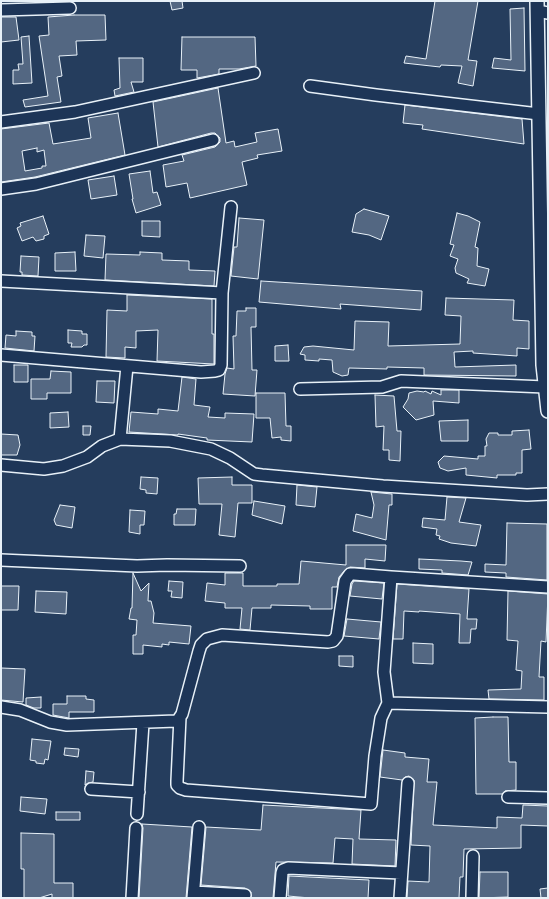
<!DOCTYPE html>
<style>
body{margin:0}
#map{position:relative;width:549px;height:899px;overflow:hidden;background:#253d5d;font-family:Itim,sans-serif}
canvas{display:block}
.frame{position:absolute;inset:0;border:2px solid #e8f1f8;pointer-events:none}
</style>
<div id="map">
<canvas width="549" height="899"></canvas>
<div class="frame"></div>
</div>
<script>
const ctx = document.querySelector('canvas').getContext('2d');
ctx.lineJoin = 'round';
function fillPath(path, color) {
  ctx.fillStyle = color;
  ctx.fill(path, 'evenodd');
}
function poly(rows) {
  const path = new Path2D();
  for (const r of rows) {
    path.moveTo(r[0], r[1]);
    for (let i = 2; i < r.length; i += 2) path.lineTo(r[i], r[i + 1]);
  }
  return path;
}
function stroke(path, color, width, dash) {
  ctx.strokeStyle = color;
  ctx.lineWidth = width;
  ctx.lineCap = dash ? 'butt' : 'round';
  ctx.setLineDash(dash || []);
  ctx.stroke(path);
}
const building = poly([
 [170,1,182,1,183,8,172,10,170,1],
 [435,1,478,1,468,60,477,61,473,86,458,83,462,66,441,65,440,67,404,63,406,56,426,59,435,1],
 [524,8,525,71,492,68,494,58,511,60,510,9,524,8],
 [74,15,105,15,106,40,76,41,77,55,59,56,62,76,57,77,61,102,25,107,23,100,48,96,39,36,49,35,48,17,74,15],
 [1,17,16,17,19,40,1,42,1,17],
 [29,36,32,83,13,84,13,70,19,70,18,64,23,64,21,37,29,36],
 [182,37,255,37,256,66,239,69,219,69,219,74,197,78,197,70,181,70,182,37],
 [119,58,143,58,143,82,131,82,134,92,115,96,114,90,120,88,119,58],
 [218,88,226,143,234,141,235,147,257,142,255,133,278,129,282,151,257,155,258,158,242,162,247,185,190,198,187,183,166,187,163,165,184,161,182,155,215,147,220,142,220,138,215,133,211,133,158,147,153,102,218,88],
 [405,105,522,119,524,144,422,129,423,125,403,123,405,105],
 [118,113,125,155,35,177,1,182,1,129,49,123,53,144,91,138,88,118,118,113],
 [37,148,37,152,44,150,46,166,42,166,42,168,25,171,22,151,37,148],
 [150,171,153,193,157,192,161,205,136,213,132,199,133,199,129,174,150,171],
 [114,176,117,195,91,199,88,180,114,176],
 [364,209,389,216,381,240,369,235,352,232,356,214,364,209],
 [457,213,468,216,480,222,475,247,478,248,477,266,489,269,485,286,467,283,469,279,456,273,455,268,458,259,450,256,454,245,450,244,457,213],
 [43,216,49,234,44,236,44,239,36,241,33,237,22,241,17,228,21,226,20,223,43,216],
 [239,218,264,220,258,279,231,276,234,247,237,247,239,218],
 [142,221,160,221,160,237,142,236,142,221],
 [86,235,105,236,103,258,84,256,86,235],
 [75,252,76,271,55,271,55,253,75,252],
 [140,252,162,253,162,260,189,261,189,270,215,271,214,286,105,280,106,254,140,255,140,252],
 [21,256,39,257,38,276,22,275,22,272,20,272,21,256],
 [261,281,422,291,421,310,340,304,341,309,259,302,261,281],
 [127,295,212,299,212,334,214,334,214,364,157,361,158,330,136,331,136,348,125,347,125,358,106,357,107,310,127,311,127,295],
 [446,298,514,300,513,320,529,321,529,349,517,348,517,356,473,353,473,351,454,352,455,367,516,365,516,376,424,375,424,368,387,367,387,369,349,368,348,375,342,376,333,372,332,360,319,359,319,361,305,360,305,355,300,354,304,347,313,346,354,350,355,321,389,322,388,346,460,344,461,316,445,315,446,298],
 [246,308,256,308,256,327,251,327,252,370,257,370,255,396,223,394,225,374,227,368,234,369,233,336,236,336,237,311,246,311,246,308],
 [68,330,82,331,82,334,87,334,87,345,84,345,82,347,71,347,72,343,68,343,68,330],
 [16,331,32,332,32,336,35,336,34,351,5,348,6,335,16,336,16,331],
 [288,345,289,361,275,361,275,346,288,345],
 [14,365,28,365,28,382,14,382,14,365],
 [51,371,71,372,71,393,47,393,47,399,31,399,31,379,50,379,51,371],
 [182,377,196,379,194,405,210,407,208,417,225,418,225,413,254,414,252,442,207,440,207,438,178,434,178,435,129,432,131,412,158,414,158,409,178,411,182,377],
 [97,381,115,381,114,403,96,402,97,381],
 [441,390,459,390,459,403,433,401,434,415,416,420,403,407,408,399,409,393,417,391,424,392,425,391,431,394,432,391,441,395,441,390],
 [256,393,285,393,286,426,291,426,291,441,281,440,281,437,272,438,270,418,256,418,256,393],
 [375,395,394,396,397,431,401,431,400,461,389,460,389,450,383,450,384,426,376,427,375,395],
 [68,412,69,427,50,428,50,413,68,412],
 [468,420,468,441,441,441,439,421,468,420],
 [83,426,91,426,90,435,83,435,83,426],
 [529,430,531,449,522,450,522,473,516,473,516,475,497,475,497,478,466,475,466,468,448,471,440,468,438,462,444,456,478,459,478,456,485,456,485,446,487,446,486,439,489,433,498,433,498,435,512,435,512,431,529,430],
 [1,434,18,435,20,445,17,455,1,455,1,434],
 [141,477,158,478,157,494,146,493,146,490,140,489,141,477],
 [232,477,232,485,252,485,252,503,238,503,235,537,219,535,222,504,199,504,198,478,232,477],
 [297,485,317,487,315,507,296,505,297,485],
 [371,492,392,494,392,505,389,505,386,540,353,531,356,514,372,518,374,505,371,492],
 [447,497,466,498,459,522,481,525,476,546,451,543,439,539,440,536,436,535,437,529,422,527,423,518,445,520,447,497],
 [254,501,285,506,282,524,252,515,254,501],
 [60,505,75,507,72,528,56,525,54,520,60,505],
 [177,509,196,509,195,525,174,525,174,514,176,514,177,509],
 [130,510,145,511,144,525,140,525,140,534,129,532,130,510],
 [507,523,547,524,547,580,506,577,506,573,485,572,485,564,506,565,507,523],
 [346,545,386,545,385,561,365,559,365,568,350,567,345,570,339,577,337,587,332,587,332,609,310,609,310,606,271,605,271,608,252,608,250,630,240,629,242,608,225,608,225,603,205,601,207,583,225,585,225,573,243,573,243,586,277,586,277,584,299,584,301,561,346,565,346,545],
 [419,559,461,561,472,562,468,575,442,573,442,570,419,569,419,559],
 [133,573,141,591,149,583,148,601,151,601,154,613,153,623,191,626,189,644,169,642,169,645,162,644,162,647,143,645,143,654,133,654,133,635,136,635,137,620,129,619,131,608,132,608,133,573],
 [169,581,183,582,182,598,171,597,172,591,168,591,169,581],
 [354,581,384,583,382,599,350,596,352,584,354,581],
 [397,584,469,589,467,619,477,619,476,629,471,629,470,643,459,643,460,614,419,611,419,612,404,611,403,639,393,639,397,584],
 [1,586,19,586,18,610,1,610,1,586],
 [36,591,67,592,66,614,35,612,36,591],
 [508,591,548,594,546,642,541,641,539,677,544,677,544,700,489,699,488,690,521,689,522,671,516,670,518,641,507,640,508,591],
 [347,619,381,622,379,639,344,636,347,619],
 [413,643,433,644,433,664,413,663,413,643],
 [339,656,353,656,353,667,339,666,339,656],
 [1,668,25,669,23,702,1,700,1,668],
 [67,696,86,696,86,699,94,700,94,712,69,712,69,718,53,715,53,704,67,704,67,696],
 [41,697,41,708,34,708,26,705,26,698,41,697],
 [493,717,508,717,509,762,516,762,516,790,505,791,502,794,476,794,475,718,493,717],
 [32,739,51,741,48,760,45,759,44,764,36,763,36,761,30,760,32,739],
 [65,748,79,749,78,757,64,755,65,748],
 [383,750,405,753,405,757,429,759,427,782,437,782,433,825,497,828,497,817,522,818,523,805,548,806,548,826,521,825,521,848,464,849,463,877,460,877,459,898,407,898,408,881,429,882,430,846,411,845,414,780,409,776,405,777,402,780,380,777,383,750],
 [86,771,94,772,93,782,88,783,85,785,86,771],
 [21,797,47,799,45,814,20,811,21,797],
 [263,805,361,810,359,839,396,840,395,866,352,864,353,839,335,838,333,863,276,862,273,898,251,898,251,892,245,888,201,885,206,827,261,830,263,805],
 [56,812,80,812,80,820,56,820,56,812],
 [142,824,192,827,186,898,139,898,143,828,142,824],
 [21,833,54,834,54,883,73,883,73,898,52,898,52,894,39,898,24,898,24,869,21,869,21,833],
 [480,872,508,872,508,897,479,898,480,872],
 [289,876,369,880,368,898,310,898,288,896,289,876],
 [548,888,548,898,541,898,540,889,548,888]
]);
fillPath(building, '#536782');
stroke(building, '#e8f1f8', 1);
const minor = poly([
 [1,10,70,8],
 [537,11,548,13],
 [310,86,376,95,539,114],
 [1,122,75,112,254,73],
 [1,189,36,184,213,140],
 [1,281,222,293,231,207],
 [1,355,201,372,215,371,219,370,221,365,222,293],
 [300,389,382,387,401,381,545,387],
 [120,439,127,366],
 [1,465,44,469,63,466,87,457,102,446,120,439,170,441,211,449,230,458,254,474,262,475,383,486,527,495,548,494],
 [1,560,137,566,167,565,240,566],
 [388,703,548,707],
 [1,707,20,710,50,722,67,725,176,721,178,720,182,714,199,651,201,645,207,639,222,635,328,642,333,641,337,636,345,581,350,574,354,574,391,577,548,587],
 [180,717,177,781,177,785,180,788,186,790,371,804,375,756,381,718,388,703,384,672,391,577],
 [91,789,139,792],
 [508,797,548,798],
 [137,814,143,723],
 [194,892,245,895],
 [132,898,136,828],
 [193,898,199,827],
 [280,898,282,873,283,870,288,868,401,873],
 [400,898,408,783],
 [472,898,473,856]
]);
const major = poly([
 [537,1,543,365,548,411]
]);
stroke(minor, '#e8f1f8', 14);
stroke(major, '#e8f1f8', 16);
stroke(minor, '#1d3557', 11);
stroke(major, '#1d3557', 13);
</script>
